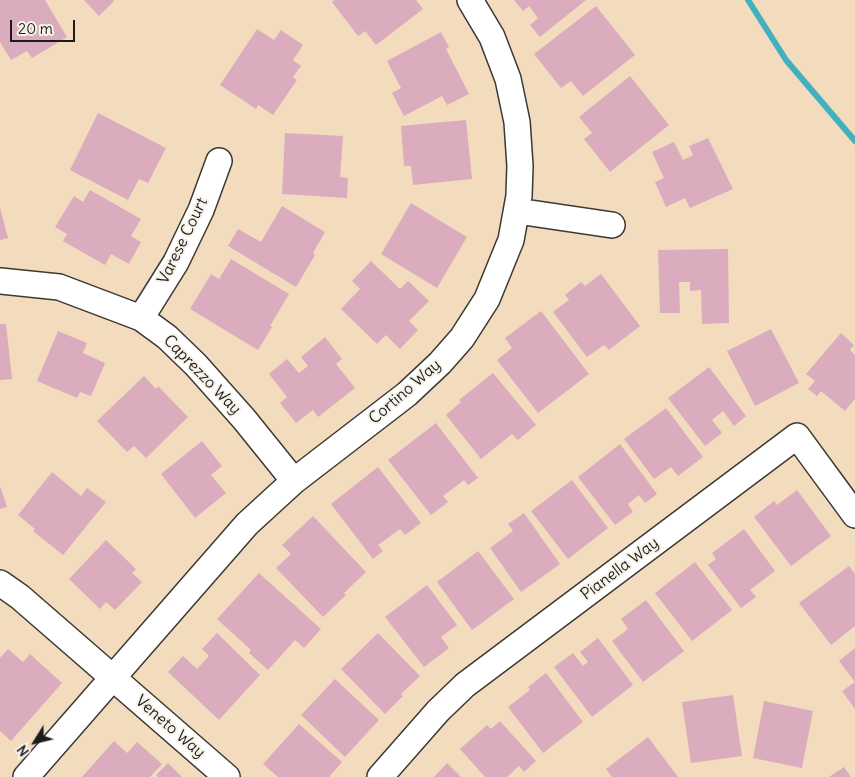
<!DOCTYPE html>
<style>
body{margin:0}
#map{position:relative;width:855px;height:777px;overflow:hidden;background:#f3dbbd;font-family:Delius,sans-serif}
canvas{display:block}
.north{position:absolute;left:10px;top:717px;width:50px;height:50px;-webkit-text-stroke:4px #f7f3e8;paint-order:stroke;rotate:234deg;font-size:14px;font-weight:700;line-height:20px;text-align:center;color:#1c1c1c}
.north::after{content:'';display:block;margin:auto;width:18px;height:22px;background:#1c1c1c;clip-path:polygon(50% 0,100% 100%,50% 72%,0 100%)}
.scale{position:absolute;left:10px;top:20px;width:65px;height:22px;box-sizing:border-box;border:2px solid #1c1c1c;border-top:0;padding-left:6px;font-size:15px;line-height:18px;white-space:nowrap;color:#1c1c1c;-webkit-text-stroke:4px #f7f3e8;paint-order:stroke}
</style>
<div id="map">
<canvas width="855" height="777"></canvas>
<div class="north">N</div>
<div class="scale">20 m</div>
</div>
<script>
const ctx = document.querySelector('canvas').getContext('2d');
ctx.lineJoin = 'round';
function poly(rows) {
  const path = new Path2D();
  for (const r of rows) {
    path.moveTo(r[0], r[1]);
    for (let i = 2; i < r.length; i += 2) path.lineTo(r[i], r[i + 1]);
  }
  return path;
}
function stroke(path, color, width, dash) {
  ctx.strokeStyle = color;
  ctx.lineWidth = width;
  ctx.lineCap = dash ? 'butt' : 'round';
  ctx.setLineDash(dash || []);
  ctx.stroke(path);
}
function fillPath(path, color) {
  ctx.fillStyle = color;
  ctx.fill(path, 'evenodd');
}
function label(font, color, halo, rows, align = 'center') {
  ctx.font = font + ' Delius,sans-serif';
  ctx.lineWidth = 4;
  ctx.setLineDash([]);
  ctx.textBaseline = 'middle';
  ctx.strokeStyle = halo;
  ctx.fillStyle = color;
  for (const [text, x, y, turn = 0] of rows) {
    ctx.save();
    ctx.translate(x, y);
    ctx.rotate((+turn || 0) * Math.PI / 180);
    ctx.textAlign = isNaN(turn) ? turn : align;
    if (halo) ctx.strokeText(text, 0, 0);
    ctx.fillText(text, 0, 0);
    ctx.restore();
  }
}
stroke(poly([
 [748,0,786,60,855,141]
]), '#42b0bf', 6);
fillPath(poly([
 [0,0,45,0,67,37,32,58,27,51,11,60,0,42],
 [84,0,113,0,114,1,99,16],
 [335,0,416,0,423,9,376,45,365,31,358,36,332,2],
 [514,0,586,0,540,37,530,25,538,18,529,6,523,11],
 [596,6,635,55,583,96,571,81,561,88,534,54],
 [257,29,274,40,281,30,303,45,293,60,301,66,293,77,297,80,273,115,258,105,256,109,220,85],
 [441,32,449,47,446,49,469,94,447,105,442,96,404,116,392,93,401,88,387,61],
 [630,76,669,125,610,172,584,139,592,133,579,117],
 [98,113,166,148,148,183,139,179,128,200,70,170],
 [466,120,472,179,413,185,411,166,404,166,401,126],
 [285,133,343,136,340,177,348,178,347,198,282,194],
 [708,138,733,189,690,208,685,198,666,207,655,182,664,178,652,152,674,142,683,160,693,155,689,146],
 [90,190,141,219,131,236,141,242,129,264,111,254,105,265,63,241,67,234,55,227,74,196,83,202],
 [411,203,467,237,437,288,381,254],
 [282,206,325,232,313,253,315,255,296,287,228,246,238,229,261,242],
 [0,208,8,238,0,240],
 [728,249,729,323,702,324,701,290,690,291,690,282,679,282,680,313,660,313,658,250],
 [231,259,289,294,270,326,272,327,258,350,190,309,211,274,219,279],
 [371,261,400,289,408,281,429,301,409,321,418,330,400,349,386,335,377,344,341,309,360,289,352,281],
 [601,274,640,326,609,350,604,345,587,357,553,312,569,300,565,295,581,282,585,286],
 [541,311,589,374,538,413,497,360,512,348,505,338],
 [0,324,6,324,12,379,0,380],
 [771,329,799,383,755,406,727,351],
 [58,331,87,343,83,353,105,363,91,396,80,392,77,398,37,381],
 [841,333,854,345,850,350,855,355,855,399,845,411,821,391,817,396,808,389,815,381,806,374],
 [325,337,342,359,336,364,355,388,318,417,313,410,296,423,280,403,287,397,269,374,287,359,299,373,308,366,301,357],
 [709,367,746,416,734,426,723,411,712,420,722,433,705,446,668,398],
 [493,373,536,425,518,440,512,434,481,459,446,415,461,402,459,400],
 [144,376,156,389,158,386,188,417,146,458,134,446,127,452,97,421],
 [666,408,703,457,678,476,671,467,654,479,624,439],
 [436,423,478,478,468,485,464,480,443,496,448,502,431,515,388,460],
 [202,441,222,466,211,475,226,493,195,518,161,474],
 [620,444,657,494,645,503,639,495,628,504,633,512,615,525,578,477],
 [378,467,421,523,405,535,400,529,378,545,383,551,373,559,331,504],
 [52,472,81,496,87,488,106,502,63,555,33,531,35,529,18,515],
 [572,480,608,528,568,559,531,511],
 [0,486,7,507,0,509],
 [797,490,831,536,791,566,754,517,774,501,777,505],
 [524,513,560,564,521,592,490,548,513,531,508,524],
 [313,516,366,572,344,593,346,595,323,617,276,568,291,554,282,545],
 [744,529,775,571,750,590,756,597,741,608,708,565,716,559,712,553],
 [106,540,136,569,132,573,142,582,115,610,106,602,100,609,69,579],
 [478,551,514,599,472,630,437,582],
 [695,562,732,610,692,641,655,593],
 [849,566,855,574,855,626,831,645,799,603],
 [259,573,321,629,304,648,295,640,268,670,249,653,251,650,217,619],
 [427,585,457,625,441,637,449,648,424,667,385,617],
 [646,600,684,651,643,682,612,641,628,629,621,619],
 [217,633,260,675,219,720,168,672,183,656,197,669,209,656,202,649],
 [378,633,420,676,401,694,403,696,385,714,341,669],
 [598,638,633,685,592,717,554,667,573,653,583,666,588,662,580,652],
 [855,648,855,709,842,691,855,682,839,661],
 [8,649,23,662,30,654,62,683,11,741,0,731,0,658],
 [546,673,583,722,543,753,508,707,530,690,528,687],
 [335,679,379,720,345,757,301,715],
 [733,695,742,756,691,763,682,702],
 [764,701,813,711,802,768,753,758],
 [500,721,536,761,524,772,519,766,507,777,485,777,460,749,487,725,491,729],
 [299,724,342,762,329,777,278,777,263,764],
 [648,737,678,777,612,777,606,769],
 [114,741,127,753,137,742,162,764,150,777,82,777],
 [168,763,182,777,158,777,156,775],
 [447,763,461,777,434,777],
 [844,767,851,777,829,777]
]), '#dbacbe');
const street = poly([
 [517,211,612,225],
 [0,281,59,287,141,318,167,337,196,365,244,419,294,481],
 [141,318,176,262,201,210,219,161],
 [0,583,20,597,227,777],
 [26,777,247,524,294,481,407,394,440,363,462,338,487,299,511,240,519,196,520,166,517,122,508,79,492,37,470,0],
 [380,777,438,711,465,685,797,436,855,515]
]);
stroke(street, '#3c3934', 28);
stroke(street, '#fff', 25);
label('16px', '#1c1c1c', '#f7f3e8', [
 ["Varese Court",183,241,-64],
 ["Caprezzo Way",202,375,46],
 ["Cortino Way",405,392,-41],
 ["Pianella Way",620,569,-37],
 ["Veneto Way",170,727,41]
]);
</script>
